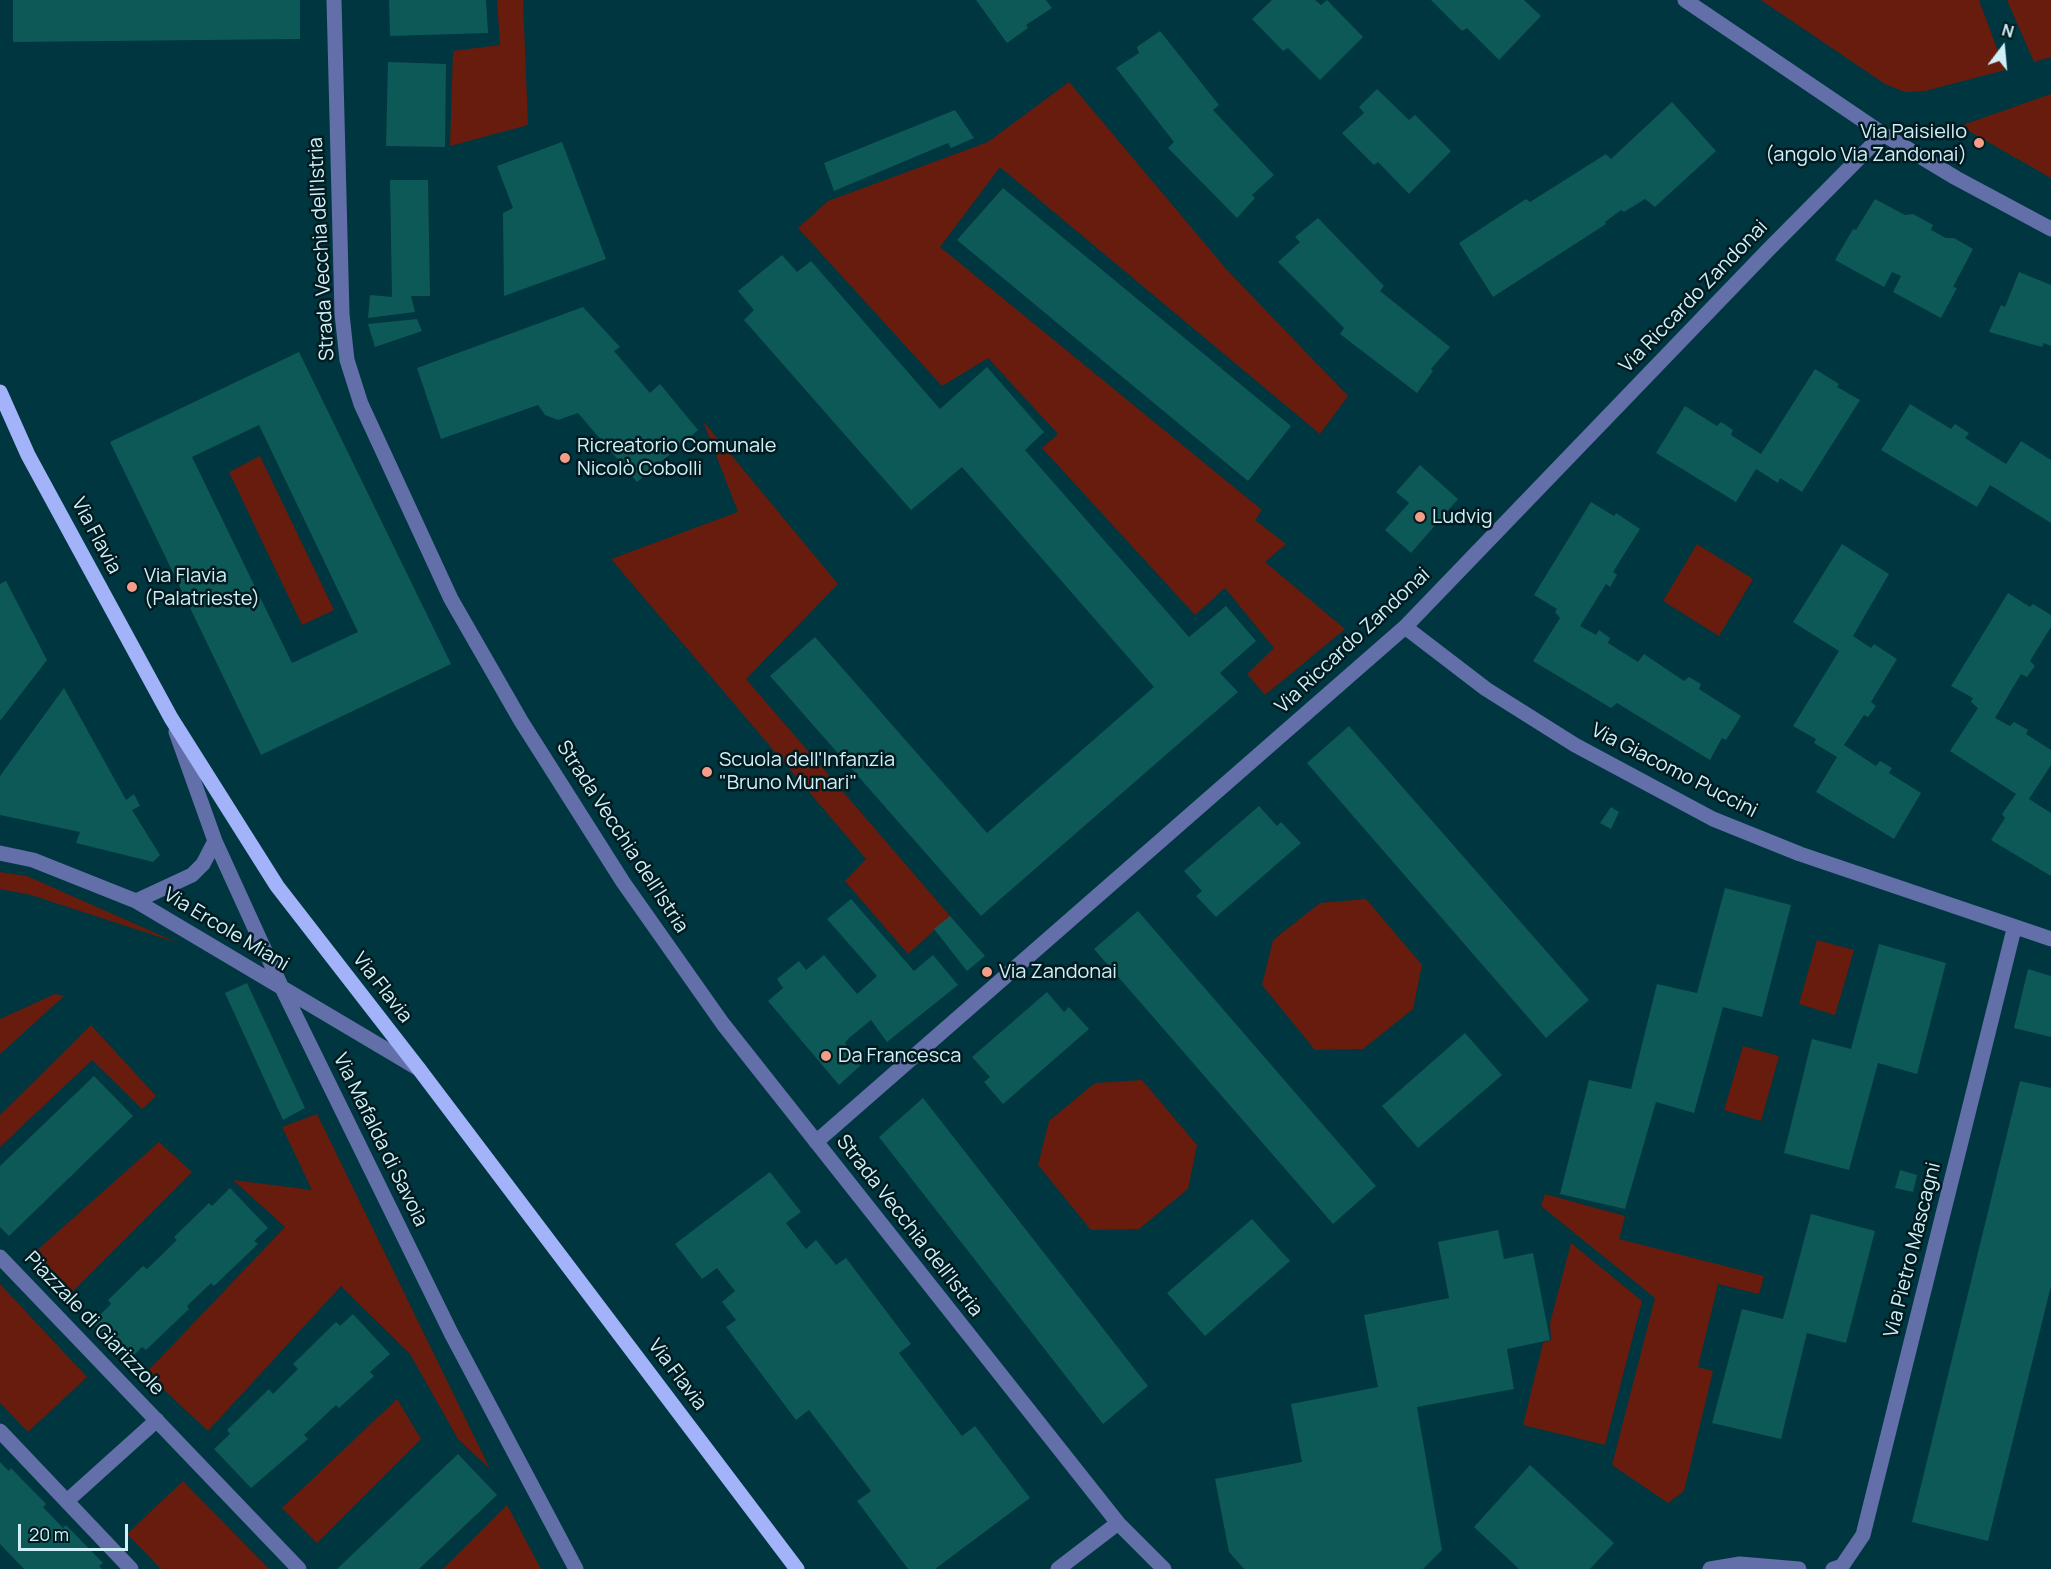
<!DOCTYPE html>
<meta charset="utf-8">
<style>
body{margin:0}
#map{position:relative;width:2051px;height:1569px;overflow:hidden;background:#00363f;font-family:Manrope,sans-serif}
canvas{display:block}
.north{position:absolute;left:1973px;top:18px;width:60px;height:60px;-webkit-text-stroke:4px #011b20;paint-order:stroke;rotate:16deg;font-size:16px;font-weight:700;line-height:24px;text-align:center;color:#d0f0f7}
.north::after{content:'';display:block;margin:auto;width:21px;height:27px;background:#d0f0f7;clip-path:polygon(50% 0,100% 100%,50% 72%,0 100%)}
.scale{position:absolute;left:18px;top:1524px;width:110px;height:27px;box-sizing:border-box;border:3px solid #d0f0f7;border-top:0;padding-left:8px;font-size:18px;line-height:21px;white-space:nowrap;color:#d0f0f7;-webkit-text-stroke:4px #011b20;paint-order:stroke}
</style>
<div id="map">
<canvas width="2051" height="1569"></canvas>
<div class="north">N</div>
<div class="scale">20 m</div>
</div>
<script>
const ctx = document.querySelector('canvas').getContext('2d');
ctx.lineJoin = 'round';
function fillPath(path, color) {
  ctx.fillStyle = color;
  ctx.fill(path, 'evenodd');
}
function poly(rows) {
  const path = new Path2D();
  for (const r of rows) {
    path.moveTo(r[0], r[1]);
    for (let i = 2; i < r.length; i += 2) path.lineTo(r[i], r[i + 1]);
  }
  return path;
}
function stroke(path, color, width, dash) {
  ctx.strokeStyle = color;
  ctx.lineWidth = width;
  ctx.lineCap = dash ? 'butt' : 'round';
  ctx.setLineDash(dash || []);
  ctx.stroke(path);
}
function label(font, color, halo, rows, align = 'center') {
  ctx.font = font + ' Manrope,sans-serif';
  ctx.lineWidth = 5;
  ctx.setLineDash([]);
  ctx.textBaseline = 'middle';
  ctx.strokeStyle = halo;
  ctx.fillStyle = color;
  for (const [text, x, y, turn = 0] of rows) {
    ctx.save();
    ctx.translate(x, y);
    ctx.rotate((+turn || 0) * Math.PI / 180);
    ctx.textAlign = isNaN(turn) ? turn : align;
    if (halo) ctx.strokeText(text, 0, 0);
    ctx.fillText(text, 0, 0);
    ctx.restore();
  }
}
fillPath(poly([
 [497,0,523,0,528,125,450,146,453,51,500,45],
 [1761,0,1979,0,2005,70,1925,91,1905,92,1885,84],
 [2007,0,2051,0,2051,57,2034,62],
 [1069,82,1227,270,1348,396,1320,434,1000,167,940,247,1262,510,1255,520,1286,544,1265,562,1345,629,1265,695,1247,674,1274,648,1225,588,1195,615,1042,448,1058,434,988,358,942,386,798,228,828,201,988,142],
 [2051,94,2051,178,1960,126],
 [703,421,838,584,746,679,950,916,908,954,845,881,866,859,611,559,738,512],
 [260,456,334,610,302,625,229,472],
 [1697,544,1753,579,1719,636,1663,601],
 [0,872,27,876,178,943,31,895,0,889],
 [1366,899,1422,965,1413,1009,1363,1049,1315,1050,1262,985,1273,940,1320,903],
 [1817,940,1854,950,1835,1015,1799,1004],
 [55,994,64,996,0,1054,0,1019],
 [91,1025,156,1096,142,1109,92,1060,0,1147,0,1115],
 [1743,1046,1779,1056,1761,1121,1724,1110],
 [1142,1080,1197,1145,1188,1189,1139,1229,1091,1230,1038,1165,1049,1121,1095,1083],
 [317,1114,490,1469,458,1439,410,1354,341,1286,208,1431,146,1373,285,1227,233,1180,312,1190,282,1127],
 [159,1142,192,1172,72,1292,35,1252],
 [1545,1194,1625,1216,1619,1239,1764,1276,1759,1294,1718,1284,1698,1367,1713,1371,1684,1491,1668,1503,1612,1465,1655,1298,1541,1206],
 [1571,1243,1642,1301,1605,1445,1523,1425,1543,1343,1551,1340,1550,1323],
 [0,1284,87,1377,28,1432,0,1403],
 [397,1399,421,1439,317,1543,282,1508],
 [183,1481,269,1569,161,1569,127,1534],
 [507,1505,541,1569,443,1569]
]), '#681c0d');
fillPath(poly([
 [13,0,300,0,300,39,13,42],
 [389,0,486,0,488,33,390,36],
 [976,0,1046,0,1052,8,1026,25,1028,28,1007,43],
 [1272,0,1315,0,1321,5,1327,0,1363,37,1320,80,1288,48,1283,51,1252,19],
 [1431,0,1524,0,1541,16,1499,60,1467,28,1462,31],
 [1160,31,1219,105,1213,110,1274,175,1252,195,1255,198,1237,218,1168,148,1174,142,1116,68,1139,53,1137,47],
 [388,62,446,64,445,147,386,146],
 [1377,89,1409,120,1415,115,1451,151,1409,194,1378,162,1374,165,1342,133,1364,113,1359,107],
 [1672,102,1716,151,1655,207,1645,199,1624,212,1621,210,1605,222,1606,224,1493,297,1459,243,1526,199,1530,202,1606,154,1611,159],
 [955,110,974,138,951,148,948,143,834,191,824,163],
 [562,142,606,259,504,296,503,213,513,208,497,166],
 [390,180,428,180,430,296,411,296,415,312,368,318,370,295,392,297],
 [1003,188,1291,426,1248,481,957,240],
 [1875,199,1905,215,1913,214,1933,225,1931,230,1946,238,1954,238,1973,249,1953,287,1957,288,1941,318,1893,292,1901,276,1892,272,1884,287,1835,260,1853,229,1856,230],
 [1318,218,1384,286,1380,291,1450,347,1431,369,1433,371,1417,393,1340,334,1344,328,1278,262,1300,242,1295,237],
 [782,255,797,272,811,261,940,409,987,367,1044,432,1025,450,1189,637,1226,606,1256,641,1220,673,1238,692,981,916,770,676,815,637,987,833,1154,687,962,467,911,510,744,320,754,310,738,291],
 [2019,272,2051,285,2051,346,2044,343,2042,347,1989,332,2001,305,2005,307],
 [583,307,620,347,614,351,650,393,660,384,698,430,688,439,637,482,578,413,558,420,545,415,538,405,441,439,417,368],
 [417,319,422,331,375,347,368,324],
 [299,352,451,664,261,755,110,442],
 [259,425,358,632,292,663,192,457],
 [1815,369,1839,384,1837,387,1860,400,1802,492,1780,478,1778,483,1756,469,1736,502,1656,453,1685,406,1717,426,1721,422,1733,430,1731,435,1761,454],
 [1910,404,1951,429,1955,424,1969,433,1965,438,2006,464,2021,441,2051,460,2051,523,1990,485,1977,507,1881,450],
 [1420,465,1458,499,1411,553,1385,530,1409,503,1396,492],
 [1591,502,1614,516,1616,513,1640,529,1613,572,1617,575,1610,587,1606,584,1580,626,1596,635,1599,630,1610,638,1608,643,1638,662,1644,654,1684,681,1689,677,1701,684,1699,689,1741,716,1726,740,1722,738,1710,760,1617,703,1611,708,1533,661,1560,618,1555,612,1557,609,1534,595],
 [1842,544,1889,574,1853,636,1871,648,1874,644,1897,659,1871,702,1876,706,1868,717,1864,715,1844,745,1876,766,1880,761,1892,768,1889,773,1921,793,1894,839,1816,792,1837,757,1814,743,1816,739,1793,726,1839,651,1793,622],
 [6,581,47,660,0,721,0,584],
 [2008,593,2030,607,2033,604,2051,615,2051,627,2030,661,2035,666,2027,677,2021,674,1995,718,2010,726,2014,722,2028,730,2026,734,2051,750,2051,765,2029,799,2051,813,2051,876,1991,840,2005,818,2002,814,2016,794,1950,751,1978,708,1971,702,1973,698,1951,686],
 [64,688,126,800,134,794,140,806,132,810,160,855,153,862,76,843,80,832,0,815,0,776],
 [1349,726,1589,1000,1546,1038,1307,763],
 [1259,806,1277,826,1281,822,1301,843,1216,917,1196,896,1202,891,1184,871],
 [1611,807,1619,812,1611,829,1600,823],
 [1725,888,1791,905,1762,1017,1723,1007,1694,1113,1656,1102,1625,1209,1560,1194,1589,1080,1631,1089,1657,984,1697,993],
 [851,899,914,971,933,955,958,985,887,1042,871,1020,849,1038,845,1043,861,1065,839,1085,768,1001,783,988,777,979,799,961,806,970,824,955,857,994,877,976,827,919],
 [1138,911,1376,1186,1333,1224,1094,949],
 [950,916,985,956,967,971,934,929],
 [1879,944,1946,963,1917,1074,1878,1063,1849,1170,1784,1153,1812,1039,1851,1049],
 [2028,969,2051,976,2051,1037,2014,1028],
 [247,983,305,1108,283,1120,225,993],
 [1047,992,1064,1012,1069,1007,1089,1029,1003,1104,984,1082,990,1077,972,1057],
 [1465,1033,1502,1075,1418,1148,1382,1106],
 [94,1076,133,1116,9,1236,0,1227,0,1166],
 [2020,1081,2051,1088,2051,1286,1988,1541,1912,1522],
 [923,1098,1148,1386,1103,1424,879,1137],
 [1900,1170,1917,1175,1913,1192,1895,1188],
 [770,1172,801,1212,786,1223,806,1249,816,1240,836,1265,846,1258,911,1344,899,1353,962,1436,975,1426,1030,1498,935,1569,908,1569,857,1501,871,1491,809,1410,796,1420,726,1327,736,1320,722,1302,735,1291,717,1268,702,1279,675,1244],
 [230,1188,268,1228,254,1241,258,1244,214,1286,211,1283,187,1306,189,1309,146,1350,142,1347,128,1361,92,1323,111,1304,108,1300,143,1266,147,1269,177,1240,174,1237,209,1203,212,1206],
 [1811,1214,1875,1231,1846,1343,1807,1333,1781,1439,1712,1423,1742,1309,1783,1319],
 [1252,1219,1290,1261,1205,1336,1167,1293],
 [1498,1230,1504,1259,1533,1253,1550,1340,1507,1349,1514,1389,1417,1407,1442,1550,1423,1569,1244,1569,1229,1552,1215,1479,1302,1462,1291,1404,1378,1387,1364,1315,1449,1298,1438,1242],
 [353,1314,390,1354,370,1372,374,1376,339,1408,336,1405,304,1435,308,1439,251,1488,214,1449,230,1434,227,1430,269,1389,273,1394,298,1369,293,1364,336,1322,340,1326],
 [458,1454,497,1495,419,1569,337,1569],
 [0,1462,9,1471,11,1468,46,1504,43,1507,63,1528,66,1525,103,1563,99,1566,102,1569,24,1569,0,1544],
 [1530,1465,1614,1543,1590,1569,1519,1569,1474,1527]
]), '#0d5958');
stroke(poly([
 [334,0,342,314,347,360,361,404,451,599,521,721,623,882,723,1024,1118,1523,1164,1569],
 [1685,0,1883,134,1956,178,2051,229],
 [1405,627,1486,689,1575,745,1713,819,1800,854,2051,939],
 [176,732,215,841,282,988,451,1333,576,1569],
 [0,853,33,860,136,901,419,1069],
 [136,901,192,875,203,864,215,841],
 [816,1142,1405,627,1769,249,1883,134],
 [0,1257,299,1569],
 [0,1431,131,1569],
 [67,1501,157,1420],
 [1058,1569,1118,1523],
 [1710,1569,1740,1564,1799,1569],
 [1833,1569,1842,1566,1863,1535,2014,929]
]), '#626fa8', 15);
stroke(poly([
 [0,392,28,455,171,718,277,886,419,1069,797,1569]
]), '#a2b3f9', 15);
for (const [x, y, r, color] of [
 [1979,143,6,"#f49e8a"],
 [565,458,6,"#f49e8a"],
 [1420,517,6,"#f49e8a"],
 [132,587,6,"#f49e8a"],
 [707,772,6,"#f49e8a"],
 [987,972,6,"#f49e8a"],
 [826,1056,6,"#f49e8a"]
]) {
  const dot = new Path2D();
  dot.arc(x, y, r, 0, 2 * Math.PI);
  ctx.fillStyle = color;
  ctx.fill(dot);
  stroke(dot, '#011b20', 2);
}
label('20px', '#d0f0f7', '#011b20', [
 ["Via Paisiello",1967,132,"right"],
 ["(angolo Via Zandonai)",1967,155,"right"],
 ["Ricreatorio Comunale",577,446],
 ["Nicolò Cobolli",577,469],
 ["Ludvig",1432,517],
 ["Via Flavia",144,576],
 ["(Palatrieste)",144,599],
 ["Scuola dell'Infanzia",719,760],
 ["\"Bruno Munari\"",719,783],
 ["Via Zandonai",999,972],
 ["Da Francesca",838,1056]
], 'left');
label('20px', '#d0f0f7', '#011b20', [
 ["Strada Vecchia dell'Istria",322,249,-93],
 ["Via Riccardo Zandonai",1694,297,-46],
 ["Via Flavia",96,536,62],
 ["Via Riccardo Zandonai",1353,641,-43],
 ["Via Giacomo Puccini",1674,771,27],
 ["Strada Vecchia dell'Istria",622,837,57],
 ["Via Ercole Miani",226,930,31],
 ["Via Flavia",382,988,52],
 ["Via Mafalda di Savoia",380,1140,64],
 ["Strada Vecchia dell'Istria",909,1226,52],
 ["Via Pietro Mascagni",1913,1250,-76],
 ["Piazzale di Giarizzole",94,1324,46],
 ["Via Flavia",677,1375,53]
]);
</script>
